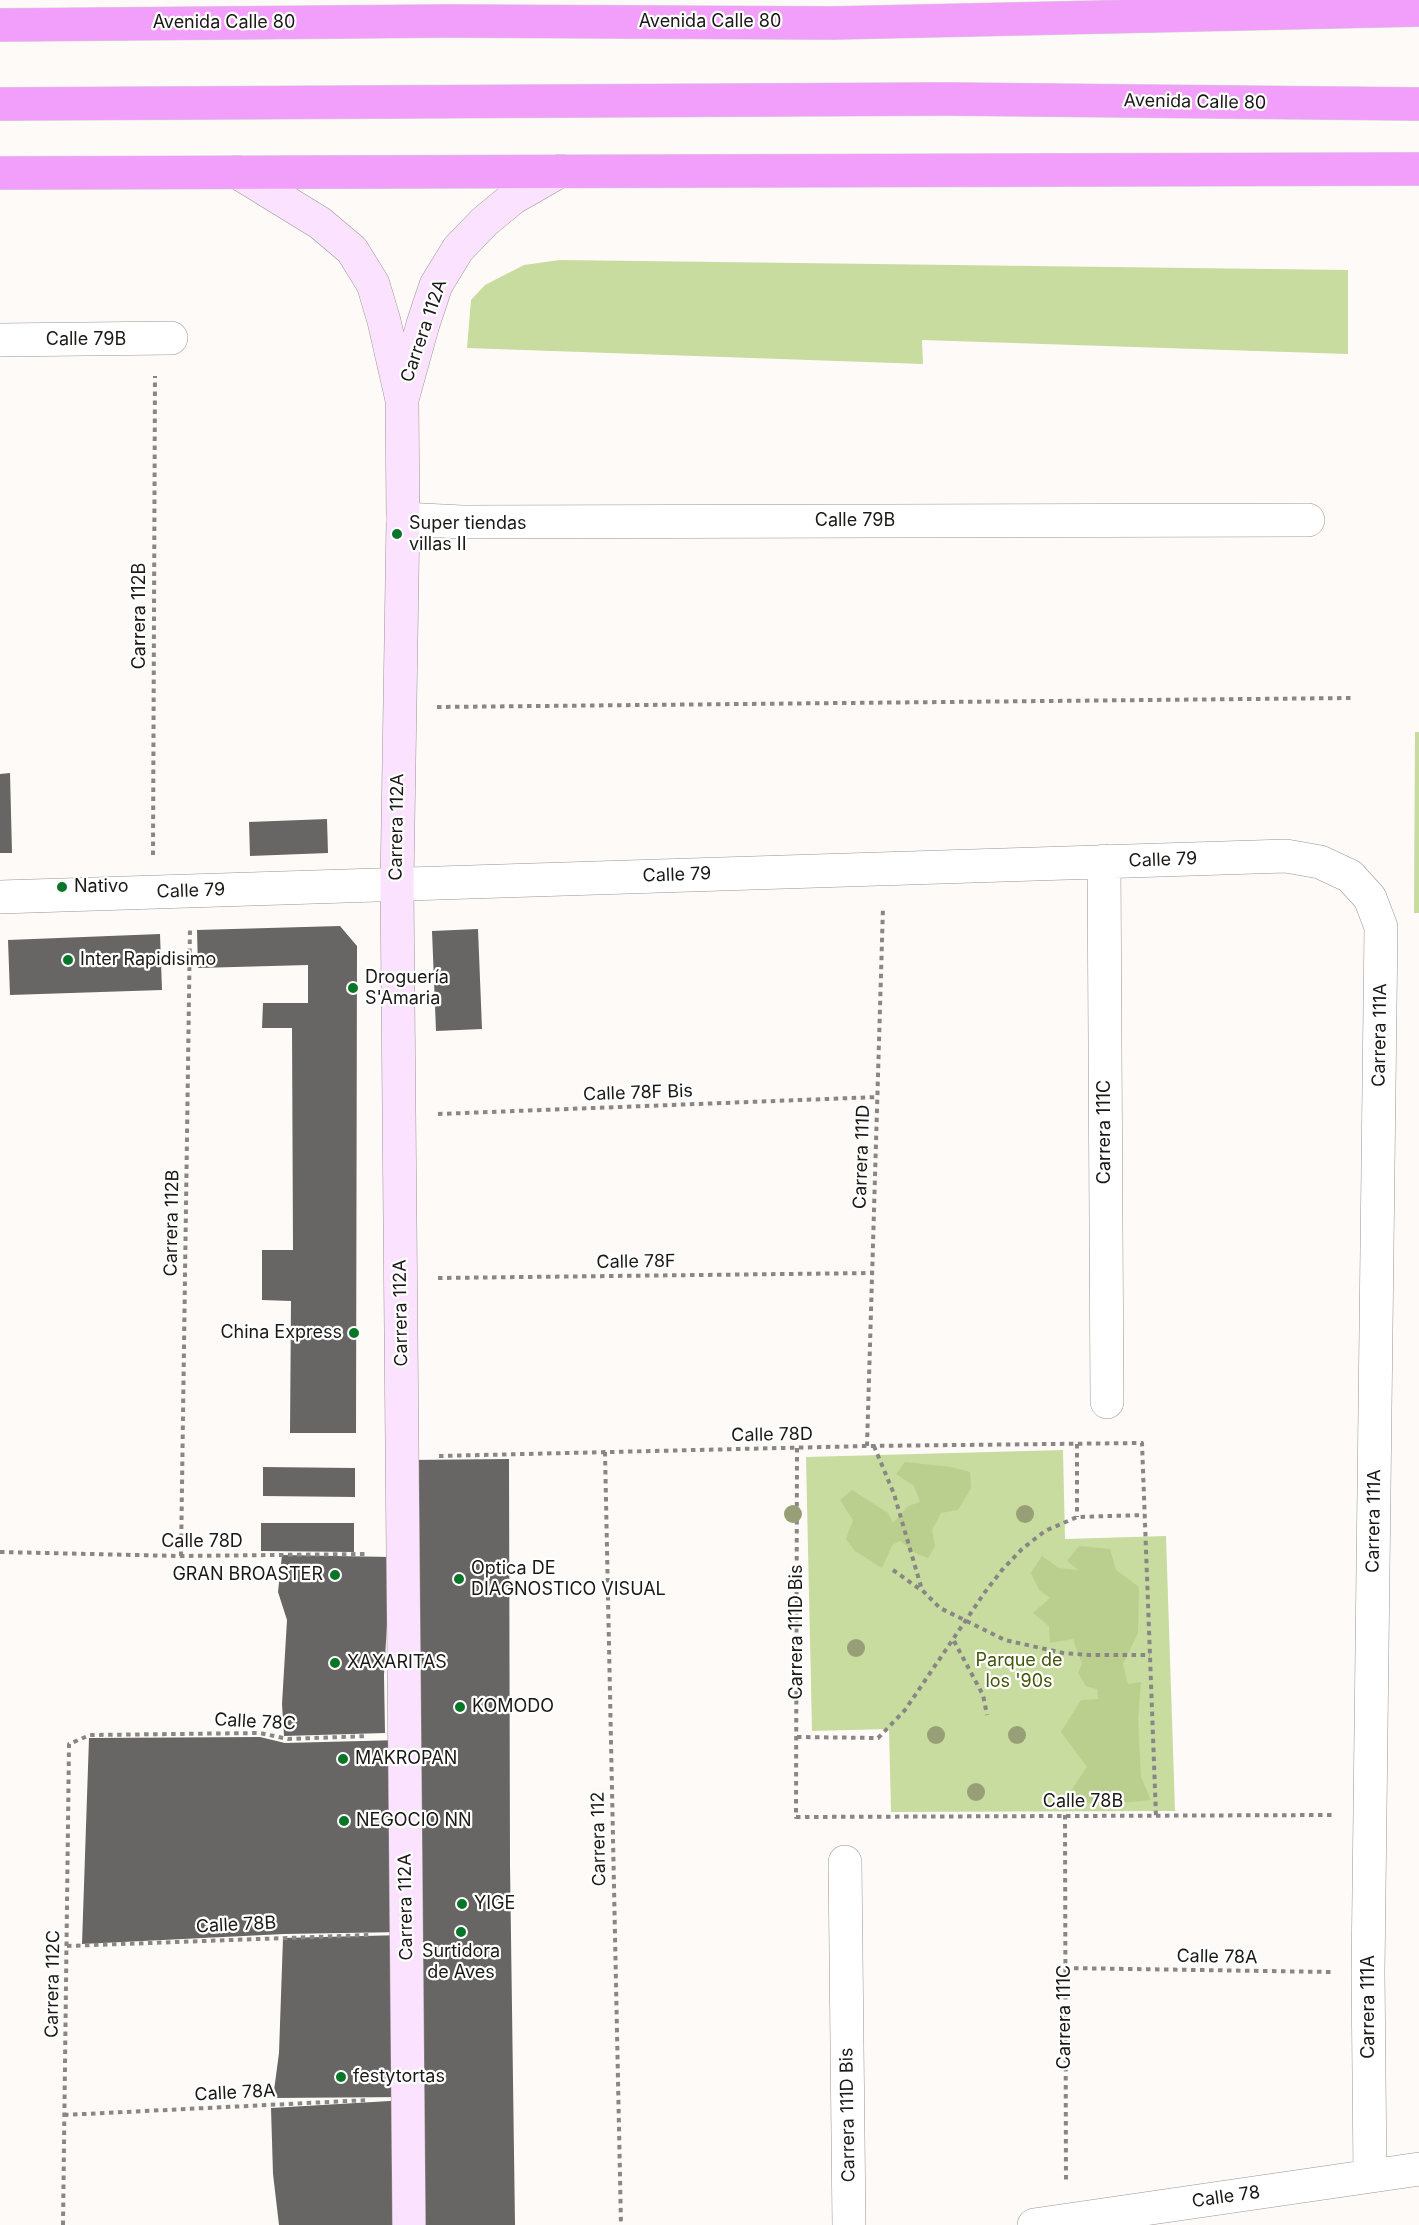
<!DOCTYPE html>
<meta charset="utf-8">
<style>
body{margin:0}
canvas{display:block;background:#fdfaf7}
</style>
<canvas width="1419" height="2225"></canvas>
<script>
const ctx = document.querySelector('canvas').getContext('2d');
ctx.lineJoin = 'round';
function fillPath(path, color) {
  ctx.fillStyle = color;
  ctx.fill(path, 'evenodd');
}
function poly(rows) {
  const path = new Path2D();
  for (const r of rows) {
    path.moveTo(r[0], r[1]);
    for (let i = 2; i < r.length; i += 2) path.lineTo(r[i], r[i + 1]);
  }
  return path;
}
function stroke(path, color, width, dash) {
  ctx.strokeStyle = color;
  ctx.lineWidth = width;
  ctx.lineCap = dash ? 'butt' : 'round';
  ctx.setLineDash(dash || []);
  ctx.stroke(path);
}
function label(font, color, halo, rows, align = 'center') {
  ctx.font = font + ' Inter,sans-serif';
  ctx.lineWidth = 4.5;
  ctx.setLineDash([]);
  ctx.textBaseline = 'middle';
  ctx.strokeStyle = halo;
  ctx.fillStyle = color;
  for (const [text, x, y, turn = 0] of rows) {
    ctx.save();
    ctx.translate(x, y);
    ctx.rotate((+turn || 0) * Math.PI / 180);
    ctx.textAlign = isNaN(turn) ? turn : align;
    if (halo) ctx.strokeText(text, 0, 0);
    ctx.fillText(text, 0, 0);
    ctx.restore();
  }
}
fillPath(poly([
 [560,260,1348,270,1348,354,922,340,923,364,467,348,471,300,485,285,524,265],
 [1415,732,1419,732,1419,913,1414,913],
 [1063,1450,1065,1539,1166,1536,1175,1811,891,1812,889,1729,812,1731,806,1457]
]), '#c8dc9f');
fillPath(poly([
 [905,1462,951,1467,970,1472,971,1488,958,1510,941,1513,932,1530,935,1546,928,1558,917,1554,900,1541,892,1545,882,1568,855,1551,846,1539,853,1520,840,1500,852,1490,888,1513,893,1523,908,1506,920,1502,914,1486,896,1474],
 [1079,1546,1110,1549,1116,1570,1139,1587,1138,1633,1123,1664,1128,1684,1141,1682,1138,1719,1141,1777,1151,1800,1109,1804,1081,1802,1070,1792,1087,1767,1061,1732,1081,1700,1098,1699,1097,1689,1086,1686,1078,1673,1082,1664,1073,1639,1050,1643,1049,1626,1033,1613,1050,1598,1039,1590,1031,1573,1042,1556,1059,1568,1078,1570,1067,1561]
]), '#bace8d');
fillPath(poly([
 [10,773,12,853,0,853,0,774],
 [327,819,328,853,250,856,249,822],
 [340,926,357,946,356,1433,290,1433,291,1301,262,1300,262,1250,293,1250,292,1028,262,1028,263,1003,308,1003,308,965,198,968,197,930],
 [478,929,482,1029,436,1031,432,931],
 [160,934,162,990,10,995,8,940],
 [509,1459,510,1865,515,2225,410,2225,409,1460],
 [263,1467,355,1468,355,1497,263,1496],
 [261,1523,354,1523,354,1552,261,1551],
 [282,1555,391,1557,384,1675,385,1733,284,1736,282,1704,287,1620,278,1592],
 [260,1737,285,1743,401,1740,403,1932,284,1934,82,1944,89,1738],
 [404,1935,406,2097,273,2098,279,2053,283,1938],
 [407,2100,407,2225,279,2225,273,2174,271,2108]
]), '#686664');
const street = poly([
 [0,340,171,338],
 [403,519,462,522,1308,520],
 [1104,861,1107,1402],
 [0,897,1286,856,1320,862,1350,876,1370,898,1381,927,1368,1972,1370,2176],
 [845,1862,849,2225],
 [1034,2225,1419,2169]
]);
const secondary = poly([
 [237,172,320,223,352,250,373,284,384,321,402,400,403,519,397,884,409,2225],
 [403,396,423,324,436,285,458,249,484,222,513,198,560,171]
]);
const highway = poly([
 [0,25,447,21,833,23,1419,10],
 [0,104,945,99,1419,104],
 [0,173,1419,169]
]);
stroke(street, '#999694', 34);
stroke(secondary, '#999694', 34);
stroke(highway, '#d6d6d5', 34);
stroke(poly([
 [437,707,1352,698],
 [153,855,155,376],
 [438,1114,878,1097],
 [438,1278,872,1273],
 [1077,1444,1077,1517],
 [867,1446,883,907],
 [874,1446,894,1494,922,1590,940,1608,1005,1640,1063,1653,1089,1655,1150,1655],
 [797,1448,796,1817,1333,1815],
 [605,1452,621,2225],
 [439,1456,867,1446,1142,1443,1156,1816],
 [0,1552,181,1556,365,1554],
 [181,1556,190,927],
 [893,1570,921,1590],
 [954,1641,983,1695,987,1715],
 [797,1737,878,1738,905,1710,985,1592,1002,1570,1022,1549,1045,1531,1077,1517,1144,1515],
 [1065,1815,1066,2184],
 [67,1946,369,1935],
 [1065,1968,1331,1972],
 [64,2115,369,2100],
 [63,2225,69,1744,90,1735,260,1733,288,1739,368,1736]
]), '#898785', 4, [4.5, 4.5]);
stroke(street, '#fff', 33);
stroke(secondary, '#fbe2fe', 33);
stroke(highway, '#f29ffb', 33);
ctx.fillStyle = '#979f76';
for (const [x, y] of [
 [793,1514],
 [1025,1514],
 [856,1648],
 [936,1735],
 [1017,1735],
 [976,1792]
]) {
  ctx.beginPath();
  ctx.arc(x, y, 9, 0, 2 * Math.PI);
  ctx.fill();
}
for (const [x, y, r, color] of [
 [397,534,6,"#097528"],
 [62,887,6,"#097528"],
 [68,960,6,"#097528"],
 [353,988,6,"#097528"],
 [354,1333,6,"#097528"],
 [335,1575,6,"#097528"],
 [459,1579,6,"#097528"],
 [335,1663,6,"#097528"],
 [460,1707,6,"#097528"],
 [343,1759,6,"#097528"],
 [344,1821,6,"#097528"],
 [462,1904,6,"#097528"],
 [461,1932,6,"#097528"],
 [341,2077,6,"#097528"]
]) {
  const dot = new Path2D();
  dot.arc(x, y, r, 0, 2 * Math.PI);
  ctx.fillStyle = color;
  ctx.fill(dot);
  stroke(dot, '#fff', 2);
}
label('18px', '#1a1918', '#fff', [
 ["Avenida Calle 80",710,22],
 ["Avenida Calle 80",224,23],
 ["Avenida Calle 80",1195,102,1],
 ["Carrera 112A",424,331,-71],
 ["Calle 79B",86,340],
 ["Calle 79B",855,521],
 ["Carrera 112B",140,616,-90],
 ["Carrera 112A",397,827,-89],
 ["Calle 79",1163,860,-2],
 ["Calle 79",677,875,-2],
 ["Calle 79",191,891,-2],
 ["Carrera 111A",1380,1035,-89],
 ["Calle 78F Bis",638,1093,-2],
 ["Carrera 111C",1105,1132,-90],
 ["Carrera 111D",862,1157,-88],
 ["Carrera 112B",172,1223,-89],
 ["Calle 78F",636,1262,-1],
 ["Carrera 112A",401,1313,-91],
 ["Calle 78D",772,1435,-1],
 ["Carrera 111A",1374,1521,-89],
 ["Calle 78D",202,1542],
 ["Carrera 111D Bis",797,1632,-90],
 ["Calle 78C",255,1722,3],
 ["Calle 78B",1083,1802],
 ["Carrera 112",599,1839,-91],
 ["Carrera 112A",406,1907,-91],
 ["Calle 78B",236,1925,-3],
 ["Calle 78A",1217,1957,1],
 ["Carrera 112C",53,1984,-89],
 ["Carrera 111A",1369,2007,-90],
 ["Carrera 111C",1065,2017,-90],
 ["Calle 78A",235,2093,-3],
 ["Carrera 111D Bis",848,2115,-91],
 ["Calle 78",1226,2197,-8]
]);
label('18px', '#1a1918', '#fff', [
 ["Super tiendas",409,524],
 ["villas II",409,545],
 ["Nativo",74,887],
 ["Inter Rapidisimo",80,960],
 ["Droguería",365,978],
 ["S'Amaria",365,999],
 ["China Express",342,1333,"right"],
 ["Optica DE",471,1569],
 ["DIAGNOSTICO VISUAL",471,1590],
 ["GRAN BROASTER",323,1575,"right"],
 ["XAXARITAS",347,1663],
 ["KOMODO",472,1707],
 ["MAKROPAN",355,1759],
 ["NEGOCIO NN",356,1821],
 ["YIGE",474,1904],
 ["Surtidora",461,1952,"center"],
 ["de Aves",461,1973,"center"],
 ["festytortas",353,2077]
], 'left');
label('18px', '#44550c', '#fff', [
 ["Parque de",1019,1661],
 ["los '90s",1019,1682]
]);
</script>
